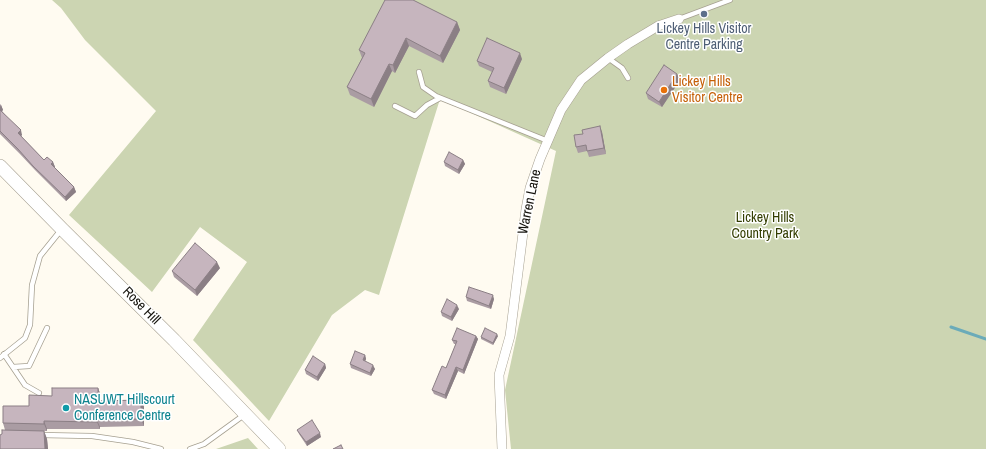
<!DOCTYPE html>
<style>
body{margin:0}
canvas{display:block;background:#fffbf1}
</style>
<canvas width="986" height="449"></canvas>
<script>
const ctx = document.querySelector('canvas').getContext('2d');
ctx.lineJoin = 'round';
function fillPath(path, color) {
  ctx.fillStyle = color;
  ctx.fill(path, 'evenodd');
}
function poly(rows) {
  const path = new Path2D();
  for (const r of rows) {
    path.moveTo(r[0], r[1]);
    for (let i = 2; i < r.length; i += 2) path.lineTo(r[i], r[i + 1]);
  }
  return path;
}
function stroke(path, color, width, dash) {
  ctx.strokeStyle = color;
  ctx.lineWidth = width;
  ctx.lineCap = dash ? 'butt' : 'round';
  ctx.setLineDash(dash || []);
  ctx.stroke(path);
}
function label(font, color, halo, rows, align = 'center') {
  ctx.font = font + ' "Archivo Narrow",sans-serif';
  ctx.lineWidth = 3;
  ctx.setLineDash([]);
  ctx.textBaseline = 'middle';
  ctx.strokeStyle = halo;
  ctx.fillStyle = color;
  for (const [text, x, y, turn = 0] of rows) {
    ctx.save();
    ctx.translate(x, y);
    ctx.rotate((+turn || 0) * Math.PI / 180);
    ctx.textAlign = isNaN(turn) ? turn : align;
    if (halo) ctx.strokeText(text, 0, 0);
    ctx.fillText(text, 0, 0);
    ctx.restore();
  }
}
fillPath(poly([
 [52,0,986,0,986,449,511,449,505,390,556,151,440,99,379,295,365,290,332,315,269,421,193,340,247,262,200,227,152,292,69,215,156,111,85,40,61,8],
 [248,438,258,449,216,449]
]), '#ccd5b2');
stroke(poly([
 [951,327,986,339]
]), '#6babb9', 3);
const lane = poly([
 [679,19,730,0],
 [608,58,622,68,628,78],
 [419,72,423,87,436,96,548,141],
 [395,106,415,116,427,105,440,98],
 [4,354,25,385,39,393],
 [0,358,25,338,30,325,32,285,40,256,61,230],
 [13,367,29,366,47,328],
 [40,435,92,436,133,442,161,449],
 [190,449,204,444,244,415]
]);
const street = poly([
 [502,449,499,375,510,336,526,209,530,188,540,159,561,110,581,80,608,58,628,44,658,26,679,19]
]);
const secondary = poly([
 [0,166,62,229,174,340,279,449]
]);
stroke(lane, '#a6a091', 6);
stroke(street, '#a6a091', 10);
stroke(secondary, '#a6a091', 14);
stroke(lane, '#fff', 4.5);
stroke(street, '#fff', 9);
stroke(secondary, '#fff', 13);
fillPath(poly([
 [457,22,460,30,443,63,409,46,395,73,392,71,374,107,350,95,347,87,362,58,359,50],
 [522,59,506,94,490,87,488,81,492,72,479,66,477,61],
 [677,74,680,80,662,107,648,99,646,93],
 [0,104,1,105,3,110,2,111,22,135,21,136,44,160,53,162,55,167,54,167,74,187,76,192,66,201,35,170,20,154,0,134],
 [602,132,606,154,589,157,587,151,578,153,576,147],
 [463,160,465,164,459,174,445,166,444,162],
 [220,268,197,296,174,277,172,271],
 [466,297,494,299,491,309,467,301],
 [459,309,452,321,442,316,441,312],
 [476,336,478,339,464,374,458,371,446,399,434,394,432,390,446,368,456,344,454,344,452,340],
 [498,336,493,345,481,339,481,337],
 [365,355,366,359,365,361,375,369,371,376,351,368,350,364],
 [325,364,326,368,318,381,306,374,305,370],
 [98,388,101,396,101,400,141,400,144,407,144,426,100,427,100,429,47,429,47,431,44,431,47,439,48,449,0,449,2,434,5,430,3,423,29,406,52,396],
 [297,430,321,437,307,446,299,434]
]), '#aa9ca3');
fillPath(poly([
 [457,22,460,30,443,63,440,56],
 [406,38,409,46,395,73,393,65],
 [520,53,522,59,506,94,504,88],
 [389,64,392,71,374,107,371,99],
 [677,74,680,80,662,107,659,102],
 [1,105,3,110,0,113,0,107],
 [600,126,602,132,606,154,604,148],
 [21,130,22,135,19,138,18,133],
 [463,160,465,164,459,174,458,170],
 [53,162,55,167,52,169,51,164],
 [74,187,76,192,66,201,65,197],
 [217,262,220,268,197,296,195,290],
 [493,295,494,299,491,309,489,306],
 [457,305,459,309,452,321,451,317],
 [497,334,498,336,493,345,493,343],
 [476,336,478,339,464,374,463,370],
 [365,355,366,359,364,364,363,360],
 [325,364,326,368,318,381,317,377],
 [373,365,375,369,371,376,370,373],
 [456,367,458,371,446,399,445,395],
 [98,388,101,396,100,408,98,401],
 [141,400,144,407,144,426,141,419],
 [97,420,100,427,100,429,97,422],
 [44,421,47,429,47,431,44,424],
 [44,431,47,439,48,449,45,449],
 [320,433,321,437,307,446,306,442]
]), '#8b7f85');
const building = poly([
 [385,0,413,0,457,22,440,56,406,38,393,65,389,64,371,99,347,87,365,53,359,50,385,0],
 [487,38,520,53,504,88,488,81,494,68,477,61,487,38],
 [664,65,677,74,659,102,646,93,664,65],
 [0,110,21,130,18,133,44,160,47,157,53,162,51,164,74,187,65,197,33,166,18,149,0,131,0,110],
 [600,126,604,148,587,151,586,145,576,147,574,135,583,134,582,130,600,126],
 [449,152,463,160,458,170,444,162,449,152],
 [195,243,217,262,195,290,172,271,195,243],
 [469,287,493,295,489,306,466,297,469,287],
 [447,299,457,305,451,317,441,312,447,299],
 [457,328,476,336,463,370,456,367,445,395,432,390,442,366,446,368,457,341,452,340,457,328],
 [485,328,497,334,493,343,481,337,485,328],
 [355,351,365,355,363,360,373,365,370,373,350,364,355,351],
 [313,356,325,364,317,377,305,370,313,356],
 [52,388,98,388,98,401,141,400,141,419,97,420,97,422,44,421,44,424,3,423,3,406,29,406,29,395,52,396,52,388],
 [312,420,320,433,306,442,297,430,312,420],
 [2,430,44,431,45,449,0,449,0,435,2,434,2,430],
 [341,445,343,449,333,449,341,445]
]);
fillPath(building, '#c6b5be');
stroke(building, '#8b7f85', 1);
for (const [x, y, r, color] of [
 [704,14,4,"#5c6f8a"],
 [664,90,4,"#e8710a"],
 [66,408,4,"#0f9aa8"]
]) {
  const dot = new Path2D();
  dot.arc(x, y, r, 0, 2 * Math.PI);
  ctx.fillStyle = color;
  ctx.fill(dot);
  stroke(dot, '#fff', 1.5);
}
label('14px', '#4e5e75', '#fff', [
 ["Lickey Hills Visitor",704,29],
 ["Centre Parking",704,45]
]);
label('14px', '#c56008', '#fff', [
 ["Lickey Hills",672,82],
 ["Visitor Centre",672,98]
], 'left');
label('14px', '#15130d', '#fff', [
 ["Warren Lane",530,202,-78],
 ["Rose Hill",141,306,45]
]);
label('14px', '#333d01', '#fff', [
 ["Lickey Hills",765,218],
 ["Country Park",765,234]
]);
label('14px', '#0d838f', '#fff', [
 ["NASUWT Hillscourt",74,400],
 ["Conference Centre",74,416]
], 'left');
</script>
